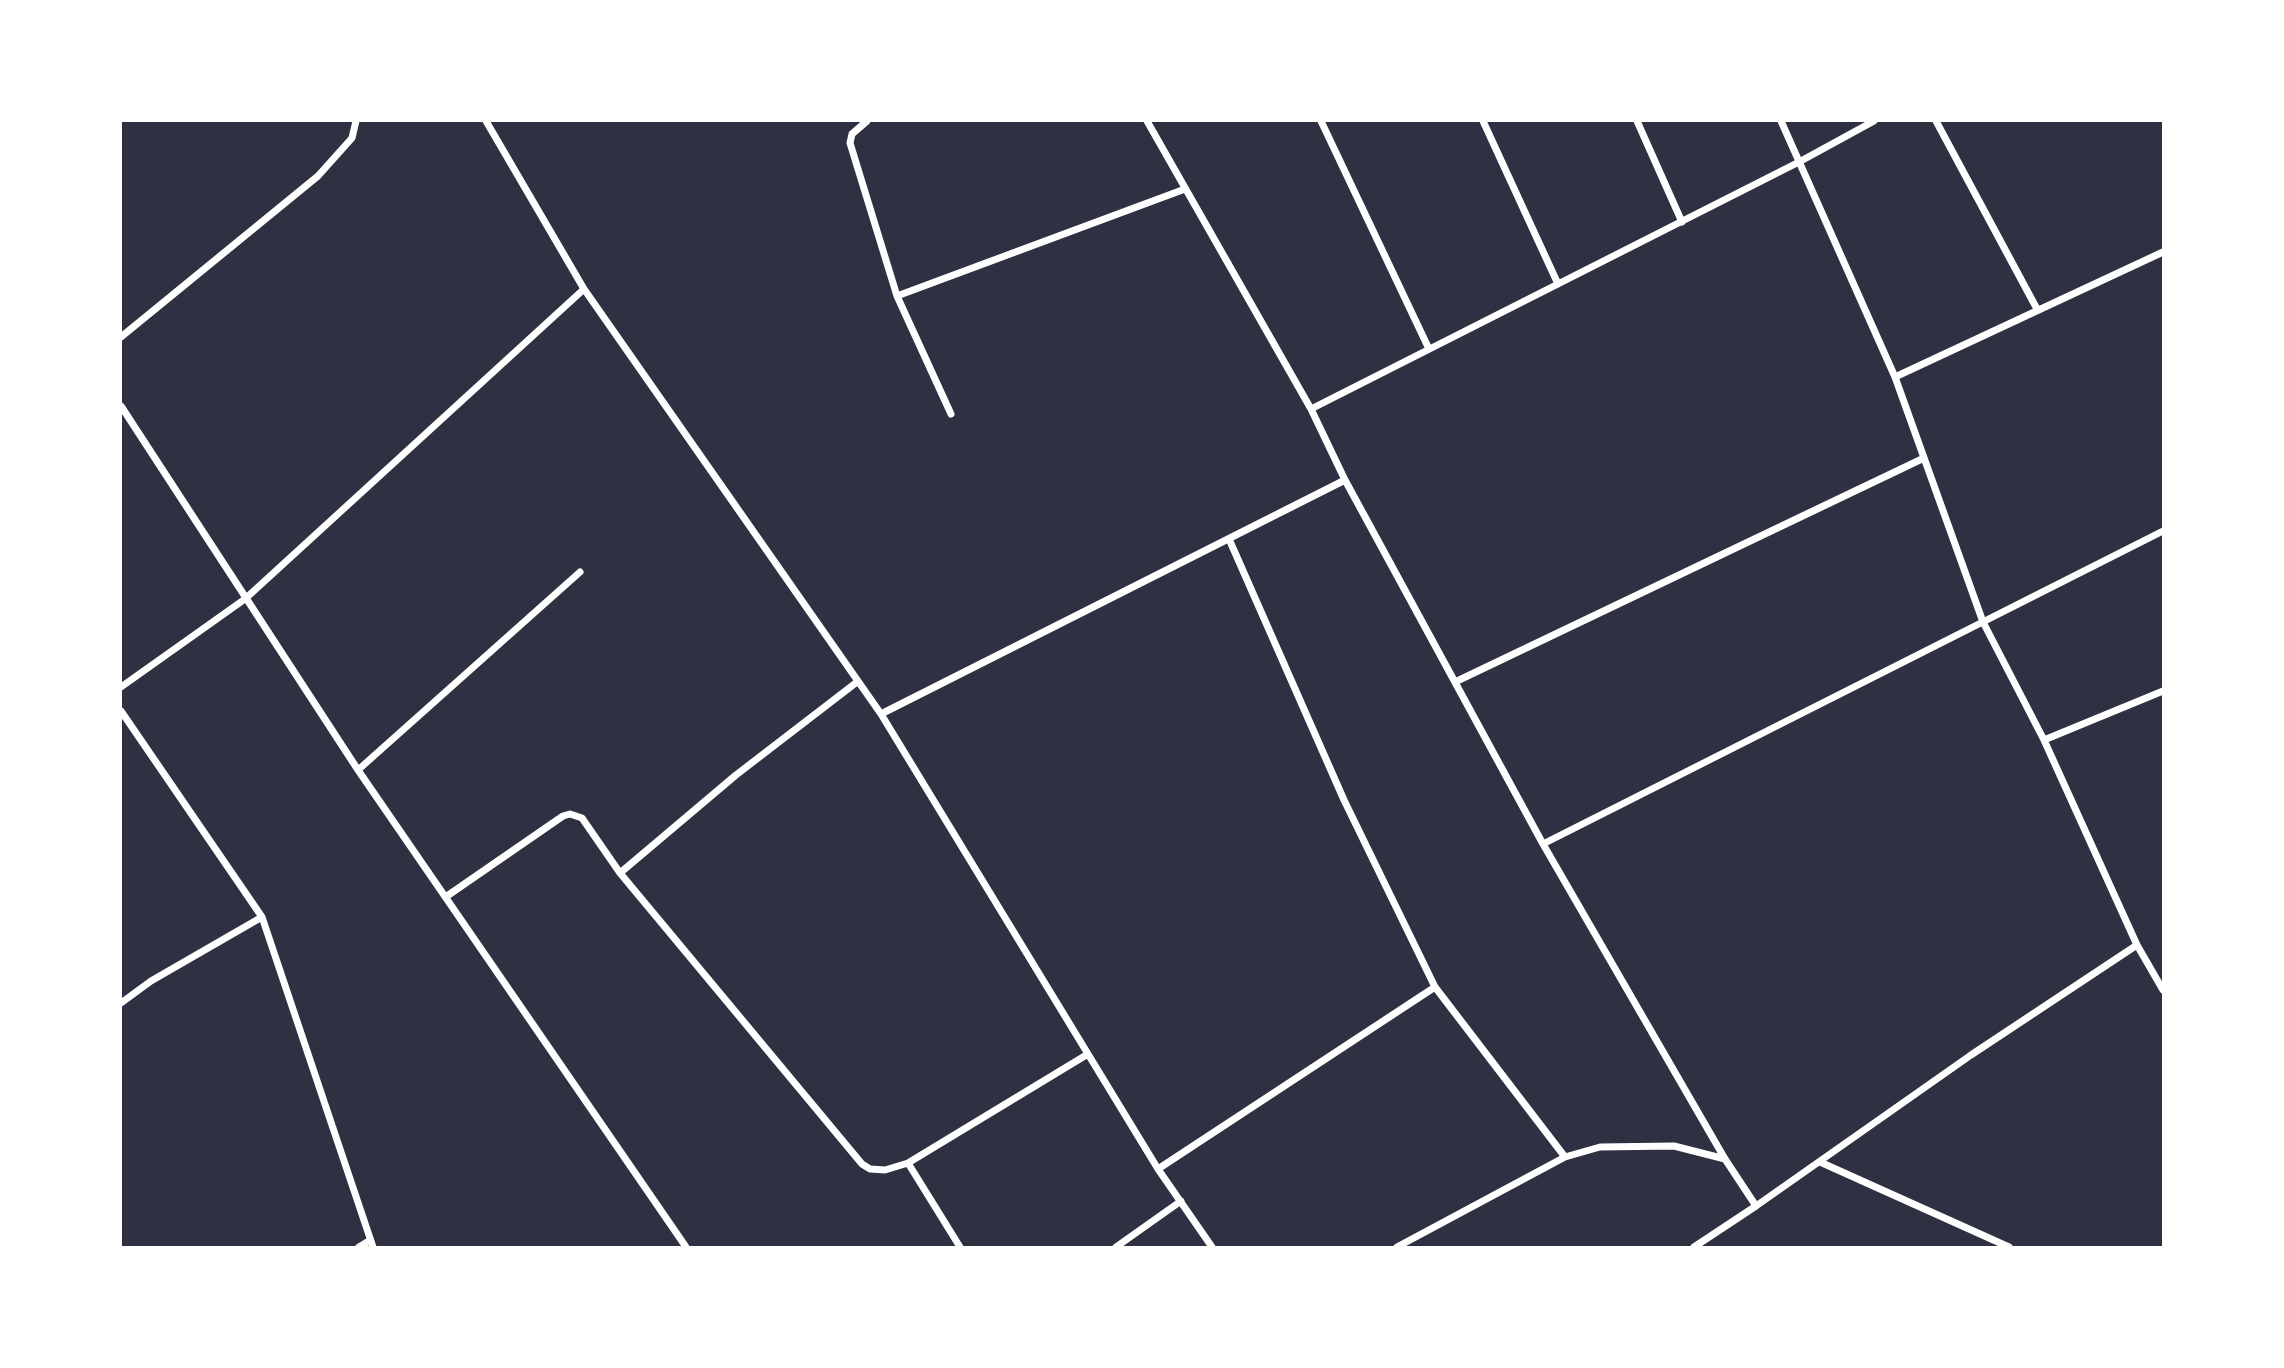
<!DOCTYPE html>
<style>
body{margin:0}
#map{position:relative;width:2284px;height:1368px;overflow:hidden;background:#2d3142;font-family:"Asap Condensed",sans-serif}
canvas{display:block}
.frame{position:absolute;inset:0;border:122px solid #fff;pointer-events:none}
</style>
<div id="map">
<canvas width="2284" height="1368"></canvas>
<div class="frame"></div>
</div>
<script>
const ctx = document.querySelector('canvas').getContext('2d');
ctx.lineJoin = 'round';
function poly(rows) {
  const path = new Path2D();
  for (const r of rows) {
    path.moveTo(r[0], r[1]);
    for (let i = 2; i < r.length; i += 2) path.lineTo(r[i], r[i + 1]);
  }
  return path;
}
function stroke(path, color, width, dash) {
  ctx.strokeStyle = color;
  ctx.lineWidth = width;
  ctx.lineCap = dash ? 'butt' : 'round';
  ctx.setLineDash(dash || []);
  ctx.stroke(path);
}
stroke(poly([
 [486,121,584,289,881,714,1158,1169,1212,1247],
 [867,121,852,134,850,143,897,296,951,414],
 [1147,121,1311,409,1345,480,1543,844,1725,1159,1756,1206,1971,1055,2137,945],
 [1321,121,1429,349],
 [1483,121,1558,284],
 [1637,121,1682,222],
 [1781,121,1895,377,1983,622,2044,740],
 [1936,121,2037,309],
 [897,296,1185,189],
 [121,337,318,176,352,138,356,121],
 [1895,377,2163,252],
 [121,406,358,770,686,1247],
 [1311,409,1799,162,1874,121],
 [1229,539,1344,800,1435,987,1565,1157],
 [1455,682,1924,458],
 [121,687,245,599,584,289],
 [2163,691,2044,740,2137,945,2163,990],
 [121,711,262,917,373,1247],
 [881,714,1345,480],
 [358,770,580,572],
 [1543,844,2163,531],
 [620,873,736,775,857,682],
 [447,896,563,816,570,814,582,818,620,873,862,1164,870,1169,885,1170,908,1163,1088,1054],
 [121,1003,151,981,262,917],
 [1820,1162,2009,1247],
 [908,1163,960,1247],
 [1158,1169,1435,987],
 [359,1247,369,1241],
 [1116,1247,1181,1201],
 [1397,1247,1565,1157,1600,1147,1674,1146,1725,1159],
 [1694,1247,1756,1206]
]), '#fff', 7);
</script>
